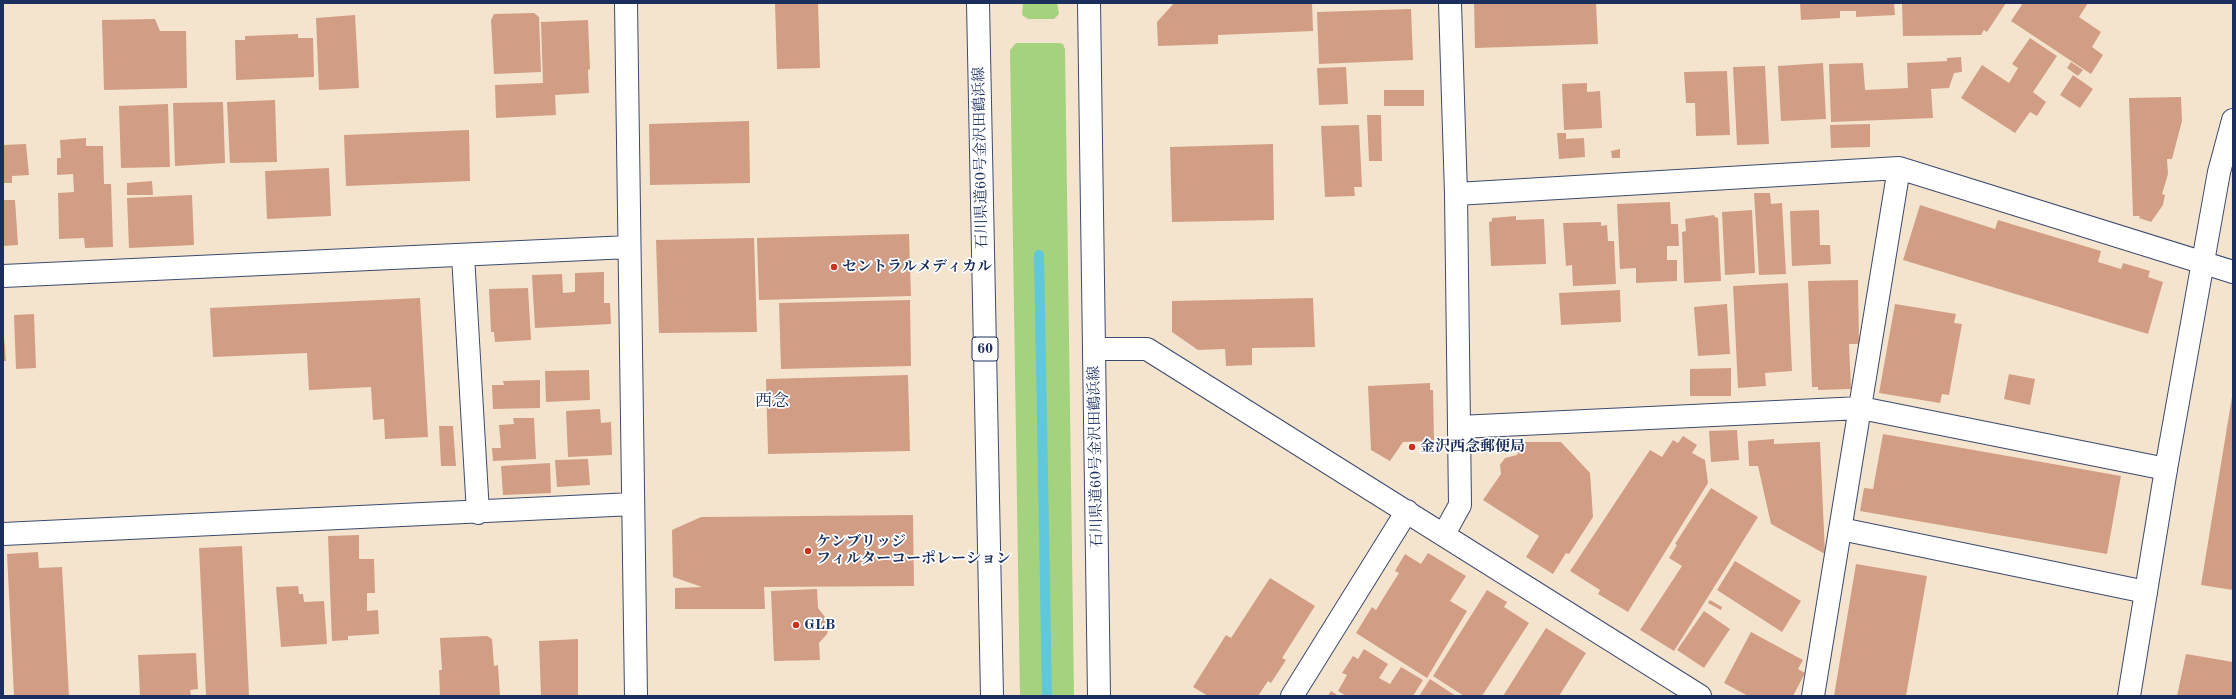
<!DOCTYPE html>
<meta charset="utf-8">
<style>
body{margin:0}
#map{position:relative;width:2236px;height:699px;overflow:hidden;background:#f5e4cd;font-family:"Old Standard TT",serif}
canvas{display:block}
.frame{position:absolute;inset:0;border:4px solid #1b2f5e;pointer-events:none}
</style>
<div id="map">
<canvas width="2236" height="699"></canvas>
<div class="frame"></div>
</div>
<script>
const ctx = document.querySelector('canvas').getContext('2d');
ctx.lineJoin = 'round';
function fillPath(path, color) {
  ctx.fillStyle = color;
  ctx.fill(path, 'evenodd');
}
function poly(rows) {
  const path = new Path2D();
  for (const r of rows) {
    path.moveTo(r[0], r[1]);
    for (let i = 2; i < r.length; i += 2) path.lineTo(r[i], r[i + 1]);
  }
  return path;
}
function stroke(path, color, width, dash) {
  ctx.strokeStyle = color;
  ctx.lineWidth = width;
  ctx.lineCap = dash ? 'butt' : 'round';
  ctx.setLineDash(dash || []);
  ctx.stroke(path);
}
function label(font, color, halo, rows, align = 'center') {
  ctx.font = font + ' "Old Standard TT","Noto Serif JP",serif';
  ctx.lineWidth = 3.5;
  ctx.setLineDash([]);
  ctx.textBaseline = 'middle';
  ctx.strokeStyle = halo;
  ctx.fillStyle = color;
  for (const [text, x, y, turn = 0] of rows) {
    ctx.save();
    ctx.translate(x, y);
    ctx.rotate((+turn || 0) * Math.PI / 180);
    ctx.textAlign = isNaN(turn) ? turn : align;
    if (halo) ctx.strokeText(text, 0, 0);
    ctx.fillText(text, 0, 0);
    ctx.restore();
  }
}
fillPath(poly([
 [1023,3,1057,3,1059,14,1054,19,1028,19,1022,15],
 [1016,43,1059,43,1063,44,1065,49,1074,696,1020,696,1010,50]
]), '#a4d27f');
stroke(poly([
 [1039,255,1047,696]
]), '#5fc8da', 10);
fillPath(poly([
 [775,3,818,3,820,68,777,69],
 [1174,3,1312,3,1313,31,1218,35,1218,44,1158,46,1157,22],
 [1474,3,1596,3,1598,44,1475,48],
 [1800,3,1894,3,1895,15,1856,17,1856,11,1840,11,1840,18,1801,20],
 [1902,3,2006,3,1987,32,1984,30,1981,35,1903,36],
 [2023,3,2088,3,2079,17,2101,32,2092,47,2103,55,2091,74,2011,21],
 [1411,9,1413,60,1319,64,1317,12],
 [534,13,539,17,541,72,494,74,491,20,494,14],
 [355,15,359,88,319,90,316,18],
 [155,19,160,31,186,31,187,88,104,90,102,20],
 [588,20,590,69,588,70,589,93,555,95,556,115,496,118,495,85,543,83,541,22],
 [298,34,298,38,313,38,314,77,236,80,235,40,245,40,245,36],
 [2030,38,2057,56,2033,92,2046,102,2037,116,2030,112,2015,133,1961,98,1982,65,2009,83,2018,68,2012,64],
 [1961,57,1962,72,1954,73,1949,88,1931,89,1933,118,1831,122,1829,64,1863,63,1865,90,1908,88,1907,63,1947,61,1947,58],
 [2071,62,2083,70,2078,76,2067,68],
 [1823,63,1826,119,1781,121,1778,66],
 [1765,66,1769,144,1737,145,1733,67],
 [1346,67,1348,104,1319,105,1317,68],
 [1727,71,1730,135,1696,136,1695,103,1686,103,1684,72],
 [2073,75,2093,89,2080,108,2060,95],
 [1587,83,1587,92,1600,91,1602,128,1564,130,1562,84],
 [1384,90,1424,90,1424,106,1384,106],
 [2181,97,2182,121,2172,159,2167,159,2168,174,2162,194,2165,195,2163,205,2151,222,2139,218,2140,216,2133,216,2129,98],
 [275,100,277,162,230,163,227,102],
 [223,102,225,163,175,166,173,103],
 [168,104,170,167,121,168,119,106],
 [1367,115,1381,115,1382,161,1369,161],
 [749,121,750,183,650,185,649,124],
 [1870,124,1870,147,1831,148,1830,125],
 [1359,125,1362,187,1354,187,1355,196,1325,197,1321,126],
 [469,130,470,181,346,186,344,135],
 [1557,133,1566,133,1566,139,1584,138,1585,157,1559,159],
 [86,138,86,146,103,146,104,184,111,184,113,247,85,248,84,238,59,239,58,193,74,192,73,174,57,175,57,158,61,158,60,140],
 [26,144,29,175,12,176,12,183,3,183,3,145],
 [1273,144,1274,220,1172,222,1170,147],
 [1620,149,1620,158,1612,158,1611,151],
 [329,168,331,216,267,219,265,171],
 [152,181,153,195,127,195,127,183],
 [1754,193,1770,193,1771,204,1782,203,1786,274,1759,275],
 [192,195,194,245,129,248,127,198],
 [3,200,15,200,18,245,3,246],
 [1670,202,1671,224,1678,224,1679,246,1667,246,1667,260,1677,260,1677,281,1636,283,1636,268,1620,269,1617,204],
 [1920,205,1995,229,1998,220,2101,251,2098,262,2121,269,2123,263,2150,271,2148,277,2163,282,2148,334,1903,260],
 [1752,210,1755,273,1725,275,1722,212],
 [1819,210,1820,245,1830,245,1831,264,1792,266,1790,211],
 [1714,215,1715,217,1718,218,1721,281,1684,283,1682,232,1686,231,1685,219],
 [1516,216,1516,220,1544,219,1546,264,1491,266,1489,222,1492,221,1492,218],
 [1601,222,1601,226,1607,225,1608,241,1614,241,1616,284,1573,286,1572,265,1566,266,1563,223],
 [909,234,911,296,759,300,757,238],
 [754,238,757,332,659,333,656,240],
 [604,272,604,303,610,303,611,324,535,328,532,275,562,274,563,293,575,292,575,273],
 [1858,280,1859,344,1849,344,1851,389,1818,390,1818,387,1812,387,1808,281],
 [1788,283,1792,371,1765,373,1766,386,1738,388,1733,286],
 [528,288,531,340,495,342,494,332,491,332,489,289],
 [1620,290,1621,322,1561,325,1559,293],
 [420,298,428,437,385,439,384,419,373,420,371,387,309,390,307,353,213,357,210,308],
 [1313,298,1315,347,1252,348,1252,365,1226,366,1225,349,1198,350,1172,332,1172,301],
 [910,300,911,366,781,369,779,303],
 [1727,304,1730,354,1698,356,1694,307],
 [1895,304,1956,314,1954,323,1962,324,1949,395,1942,394,1940,403,1879,393],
 [34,314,36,368,16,369,14,315],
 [3,337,4,337,6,361,3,361],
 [1731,368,1731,396,1690,396,1690,369],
 [589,370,590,400,546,402,545,371],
 [2009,374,2035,379,2030,405,2004,399],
 [908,375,910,451,768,454,766,379],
 [540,380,540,408,493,409,492,385,504,385,503,381],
 [1430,383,1430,390,1433,390,1434,441,1403,442,1390,461,1371,450,1368,386],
 [2232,397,2233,397,2233,590,2201,585],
 [600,409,601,423,611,422,612,455,568,457,566,411],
 [513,418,534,418,536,459,493,461,492,448,501,448,499,425,514,424],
 [439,426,453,426,456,466,441,466],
 [1737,430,1739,460,1711,462,1709,431],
 [1883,434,2121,476,2107,554,1860,511,1864,488,1873,489],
 [1683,436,1697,445,1692,453,1705,460,1708,483,1628,612,1598,594,1600,590,1570,571,1650,450,1662,457,1673,440,1678,443],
 [1774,439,1774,444,1820,442,1825,554,1771,524,1758,466,1749,466,1748,441],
 [1525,442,1561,442,1590,473,1593,517,1569,554,1566,553,1553,574,1526,557,1539,536,1483,500,1501,474,1500,465,1505,458,1517,455],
 [588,459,590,485,557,487,555,460],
 [550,463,551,493,503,495,501,466],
 [1711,488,1758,517,1674,651,1640,630,1682,566,1669,558,1677,545,1675,544],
 [913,515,914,586,764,587,765,609,675,609,675,588,702,587,673,577,672,530,701,517],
 [359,535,359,559,374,559,375,593,367,593,367,611,378,610,379,634,348,636,348,640,332,641,328,536],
 [242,546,249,696,206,696,199,548],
 [38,552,39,568,62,567,69,696,14,696,7,554],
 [1428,553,1466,576,1450,601,1467,611,1427,678,1356,633,1372,607,1376,610,1387,592,1399,573,1395,571,1405,554,1421,564],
 [1735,561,1801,601,1782,632,1717,590],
 [1856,564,1927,576,1906,696,1834,696],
 [1270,578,1315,606,1282,658,1286,660,1271,683,1268,681,1258,696,1208,696,1193,687,1226,635,1231,638],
 [298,586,299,594,303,594,304,602,324,601,327,644,281,647,276,587],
 [817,589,818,608,828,621,829,627,827,634,819,643,820,660,774,661,771,591],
 [1487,590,1507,602,1504,607,1529,623,1482,696,1464,696,1433,676],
 [1710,600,1722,607,1721,610,1708,603],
 [1704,611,1730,629,1704,668,1677,650],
 [1546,628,1586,653,1559,696,1503,696],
 [1751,632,1803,660,1798,669,1805,673,1793,696,1748,696,1724,683],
 [487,636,492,639,494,666,498,665,500,696,440,696,439,670,442,670,440,638],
 [578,639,578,696,541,696,539,641],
 [1364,649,1388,664,1379,678,1390,684,1401,667,1423,680,1413,696,1346,696,1338,691,1347,675,1342,673,1353,656,1358,659],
 [196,653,198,689,190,690,191,696,140,696,138,655],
 [2186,654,2233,662,2233,696,2177,696],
 [1430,679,1456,696,1419,696],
 [1331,691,1339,696,1328,696]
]), '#d19e85');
const street = poly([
 [626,3,636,696],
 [1450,3,1456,194,1899,168,2233,272],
 [463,255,478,513],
 [3,276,629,247],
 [1095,349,1147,349,1700,696],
 [1459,427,1861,408,2166,469],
 [1841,529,2146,592],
 [3,534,633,504],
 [1444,534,1460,505,1456,194],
 [1292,696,1407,511],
 [1813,696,1899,168]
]);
const secondary = poly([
 [2129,696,2166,469,2219,172,2233,120]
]);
const primary = poly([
 [978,3,992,696],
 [1089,3,1099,696]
]);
stroke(street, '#3c4a6f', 24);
stroke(secondary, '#3c4a6f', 24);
stroke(primary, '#3c4a6f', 24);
stroke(street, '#fff', 22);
stroke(secondary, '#fff', 22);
stroke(primary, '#fff', 22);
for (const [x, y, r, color] of [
 [834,267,4,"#c8321e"],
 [1412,447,4,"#c8321e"],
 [808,551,4,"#c8321e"],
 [796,625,4,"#c8321e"]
]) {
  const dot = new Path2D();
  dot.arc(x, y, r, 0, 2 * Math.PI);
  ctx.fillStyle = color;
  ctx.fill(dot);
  stroke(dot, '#fff', 1.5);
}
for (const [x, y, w] of [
 [985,349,26]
]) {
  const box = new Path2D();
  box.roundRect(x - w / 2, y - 12, w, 24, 3);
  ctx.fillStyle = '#fff';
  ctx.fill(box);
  stroke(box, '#1b2f5e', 1);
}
label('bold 14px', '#1b2f5e', null, [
 ["60",985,349]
]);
label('15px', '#1b2f5e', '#fff', [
 ["石川県道60号金沢田鶴浜線",981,158,-91],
 ["石川県道60号金沢田鶴浜線",1096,457,-91]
]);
label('bold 15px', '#1b2f5e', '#fff', [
 ["セントラルメディカル",842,267],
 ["金沢西念郵便局",1420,447],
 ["ケンブリッジ",816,542],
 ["フィルターコーポレーション",816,559],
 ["GLB",804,625]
], 'left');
label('17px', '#1b2f5e', '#fff', [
 ["西念",772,402]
]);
</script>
